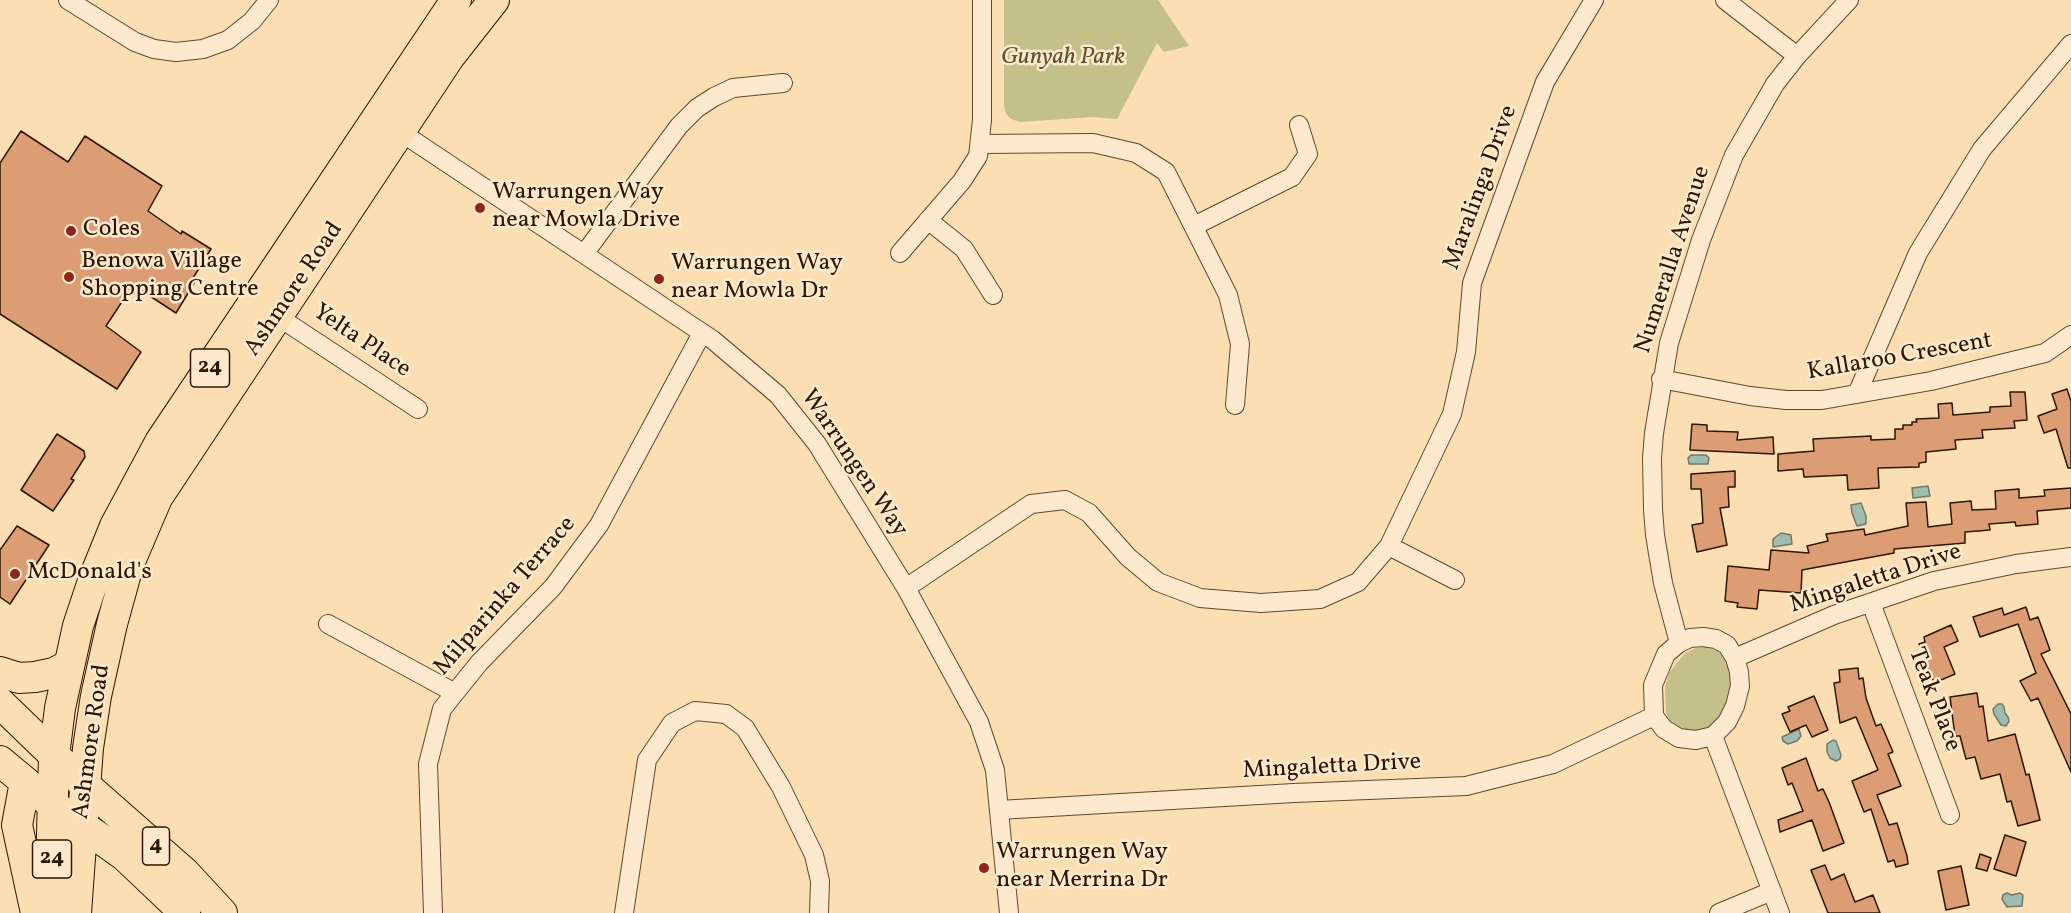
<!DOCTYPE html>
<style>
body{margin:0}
canvas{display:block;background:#fcdeb3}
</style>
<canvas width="2071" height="913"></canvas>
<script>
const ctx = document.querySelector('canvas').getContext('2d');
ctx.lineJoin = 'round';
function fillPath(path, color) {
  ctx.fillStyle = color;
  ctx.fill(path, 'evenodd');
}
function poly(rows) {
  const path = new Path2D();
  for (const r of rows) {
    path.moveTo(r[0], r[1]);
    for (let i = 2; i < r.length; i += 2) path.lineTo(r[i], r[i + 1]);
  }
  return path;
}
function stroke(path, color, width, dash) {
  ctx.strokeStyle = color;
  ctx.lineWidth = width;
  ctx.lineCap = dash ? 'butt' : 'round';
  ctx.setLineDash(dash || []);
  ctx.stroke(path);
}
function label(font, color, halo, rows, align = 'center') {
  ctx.font = font + ' Vollkorn,serif';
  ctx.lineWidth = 5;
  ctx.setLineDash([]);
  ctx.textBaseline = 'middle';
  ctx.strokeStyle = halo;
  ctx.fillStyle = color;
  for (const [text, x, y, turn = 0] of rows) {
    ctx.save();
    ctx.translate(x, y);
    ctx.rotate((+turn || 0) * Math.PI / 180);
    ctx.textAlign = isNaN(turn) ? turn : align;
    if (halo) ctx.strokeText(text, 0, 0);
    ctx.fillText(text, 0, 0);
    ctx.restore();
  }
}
fillPath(poly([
 [1004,0,1158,0,1189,46,1164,52,1157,43,1117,119,1093,117,1020,122,1011,119,1006,114,1004,106],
 [1707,647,1718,651,1726,659,1730,670,1732,684,1725,713,1708,728,1700,732,1683,730,1669,720,1666,712,1665,688,1669,673,1685,653,1696,648]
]), '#c3c08a');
const water = poly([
 [1691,455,1706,455,1709,458,1708,464,1689,464,1688,458,1691,455],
 [1928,486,1930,496,1913,498,1912,488,1928,486],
 [1861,503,1866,516,1866,524,1857,526,1852,513,1851,505,1861,503],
 [1781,533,1791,535,1792,544,1773,547,1773,539,1781,533],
 [1998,704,2002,704,2004,707,2005,713,2008,717,2009,721,2006,726,2001,725,1994,714,1993,709,1998,704],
 [1799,729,1801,736,1797,741,1788,744,1783,741,1782,737,1799,729],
 [1833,740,1836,741,1841,755,1840,759,1836,761,1830,758,1827,752,1827,744,1833,740],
 [2007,893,2012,895,2020,893,2023,895,2022,906,2007,907,2002,899,2003,895,2007,893]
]);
fillPath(water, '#9fbcb1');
stroke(water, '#71796a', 1.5);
const building = poly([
 [21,131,68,162,85,136,162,186,148,211,181,234,182,231,211,249,193,278,196,280,176,313,133,285,106,326,141,352,117,389,0,314,0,163,21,131],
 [2067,389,2071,401,2071,468,2068,468,2056,429,2044,433,2038,416,2057,409,2052,394,2067,389],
 [2010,392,2025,392,2027,420,2014,421,2015,428,1982,430,1983,438,1955,440,1956,449,1926,452,1926,462,1919,463,1919,467,1878,468,1879,488,1848,490,1847,475,1804,477,1803,469,1778,471,1778,454,1814,451,1813,439,1871,436,1871,440,1895,439,1895,429,1903,429,1903,425,1912,425,1912,422,1917,422,1916,419,1939,418,1938,404,1952,403,1953,415,1990,412,1990,407,2011,406,2010,392],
 [1692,424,1707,425,1707,431,1738,432,1737,440,1773,437,1774,454,1690,450,1692,424],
 [57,434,84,451,85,457,71,479,74,480,53,511,21,490,57,434],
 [1735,471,1735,487,1728,487,1729,507,1720,508,1727,545,1697,552,1692,525,1703,523,1701,489,1691,489,1691,474,1735,471],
 [2071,488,2071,508,2037,511,2038,524,2016,526,2015,522,1989,524,1990,530,1965,532,1965,543,1894,549,1894,553,1802,570,1801,593,1759,590,1757,609,1737,607,1738,603,1725,601,1728,566,1769,570,1771,550,1809,553,1807,546,1828,541,1826,534,1864,529,1865,535,1908,526,1906,503,1926,502,1928,527,1952,524,1950,503,1971,501,1972,510,1996,509,1995,491,2019,489,2019,498,2045,496,2044,490,2071,488],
 [17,526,49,545,10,604,0,597,0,550,17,526],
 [2026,607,2030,620,2038,617,2050,650,2041,654,2071,714,2071,772,2038,698,2031,701,2020,681,2036,673,2018,624,1980,637,1973,617,2002,608,2004,615,2026,607],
 [1951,625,1958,641,1944,647,1955,674,1934,683,1919,644,1925,642,1924,637,1951,625],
 [1858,668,1859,679,1863,678,1866,698,1876,726,1881,724,1893,752,1888,754,1901,786,1877,795,1889,825,1897,823,1907,856,1908,864,1896,867,1894,860,1888,862,1871,809,1864,812,1852,781,1878,770,1856,717,1840,723,1834,683,1840,682,1839,670,1858,668],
 [1977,693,1979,707,1983,706,1988,741,2015,734,2026,775,2029,774,2040,820,2018,826,2011,801,2007,802,2000,774,1981,779,1975,757,1966,759,1960,736,1955,736,1950,697,1977,693],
 [1814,696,1828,730,1812,737,1806,725,1790,732,1782,714,1790,711,1788,707,1814,696],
 [1806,758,1818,791,1823,789,1829,802,1844,843,1823,851,1812,820,1780,832,1778,820,1803,811,1792,783,1788,785,1782,768,1806,758],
 [2005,835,2026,842,2016,876,1994,869,2005,835],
 [1980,854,1991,858,1987,871,1976,868,1980,854],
 [1825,865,1831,880,1844,874,1855,902,1873,895,1880,913,1828,913,1811,870,1825,865],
 [1961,866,1969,905,1946,910,1938,871,1961,866]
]);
fillPath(building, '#dd9d74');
stroke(building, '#2d1500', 1.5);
const minor = poly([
 [68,0,135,42,154,49,176,52,203,49,228,40,252,21,269,0],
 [1725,0,1797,56],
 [393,127,713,340,778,395,817,444,906,588,979,722,995,770,1009,913],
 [981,144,1093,143,1136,153,1166,172,1228,295,1240,344,1235,405],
 [928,220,964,249,993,295],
 [1194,226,1292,177,1308,154,1299,125],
 [900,253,962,181,978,156,982,120,982,0],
 [584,254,679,126,697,108,714,97,733,88,783,83],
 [277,316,418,409],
 [1661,379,1750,396,1786,400,1822,400,1931,381,2045,353,2071,335],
 [1857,394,1918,253,1982,149,2071,44],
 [1389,546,1455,580],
 [906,588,1031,504,1065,500,1089,513,1128,557,1158,582,1200,598,1261,603,1320,599,1358,582,1389,546,1452,414,1466,352,1472,283,1545,82,1594,0],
 [1871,603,1950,815],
 [328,624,455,693],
 [1703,637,1716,639,1727,645,1735,658,1739,672,1740,686,1735,706,1727,722,1713,736,1696,740,1679,738,1664,729,1654,716,1653,685,1666,654,1679,643,1690,638,1703,637],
 [1679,643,1663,583,1655,535,1653,509,1652,458,1654,433,1669,343,1701,240,1734,155,1775,84,1797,56,1849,0],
 [1735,658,1834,615,1934,581,2016,564,2071,557],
 [1713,736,1780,913],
 [999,810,1294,793,1466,786,1553,764,1654,716],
 [433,913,428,764,442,709,479,663,553,587,599,525,702,333],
 [624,913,647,760,672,723,695,711,726,714,745,728,781,787,814,855,820,881,819,913],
 [1719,913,1772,891]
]);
const primary = poly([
 [0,672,19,678,35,677,54,673,69,665],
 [0,703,85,785,185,873,222,913],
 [0,761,53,805,125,856,185,913],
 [25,782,17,825,36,913],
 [50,913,54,756,60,708,78,626,94,578,115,526,160,442,456,0],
 [76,913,88,748,96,696,112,624,128,566,157,498,450,56,494,0]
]);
stroke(minor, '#61472d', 20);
stroke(primary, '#2d1500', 32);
stroke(minor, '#fdeace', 18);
stroke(primary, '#fcdeb3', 30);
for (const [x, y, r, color] of [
 [480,208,6,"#8f2418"],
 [71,231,6,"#8f2418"],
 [69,277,6,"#8f2418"],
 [659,279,6,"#8f2418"],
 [15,574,6,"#8f2418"],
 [984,868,6,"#8f2418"]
]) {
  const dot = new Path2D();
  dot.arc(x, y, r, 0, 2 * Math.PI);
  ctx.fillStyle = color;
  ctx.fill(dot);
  stroke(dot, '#fdeace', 2);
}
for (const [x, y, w] of [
 [210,368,39],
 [156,846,27],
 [52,859,39]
]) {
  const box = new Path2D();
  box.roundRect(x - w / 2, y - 19, w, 38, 4.5);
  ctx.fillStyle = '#fdeace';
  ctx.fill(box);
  stroke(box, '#2d1500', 1.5);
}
label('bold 22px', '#2d1500', null, [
 ["24",210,368],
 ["4",156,846],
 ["24",52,859]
]);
label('italic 24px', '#625130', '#fdeace', [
 ["Gunyah Park",1063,59]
]);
label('24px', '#2d1500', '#fdeace', [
 ["Maralinga Drive",1482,188,-70],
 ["Numeralla Avenue",1674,260,-72],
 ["Ashmore Road",295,290,-56],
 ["Yelta Place",361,342,34],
 ["Kallaroo Crescent",1900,358,-10],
 ["Warrungen Way",853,464,56],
 ["Mingaletta Drive",1876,580,-18],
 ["Milparinka Terrace",506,597,-49],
 ["Teak Place",1933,700,69],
 ["Ashmore Road",93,742,-82],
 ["Mingaletta Drive",1332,768,-3]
]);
label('24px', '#2d1500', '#fdeace', [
 ["Warrungen Way",492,194],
 ["near Mowla Drive",492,222],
 ["Coles",83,231],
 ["Benowa Village",81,263],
 ["Shopping Centre",81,291],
 ["Warrungen Way",671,265],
 ["near Mowla Dr",671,293],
 ["McDonald's",27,574],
 ["Warrungen Way",996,854],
 ["near Merrina Dr",996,882]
], 'left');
</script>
